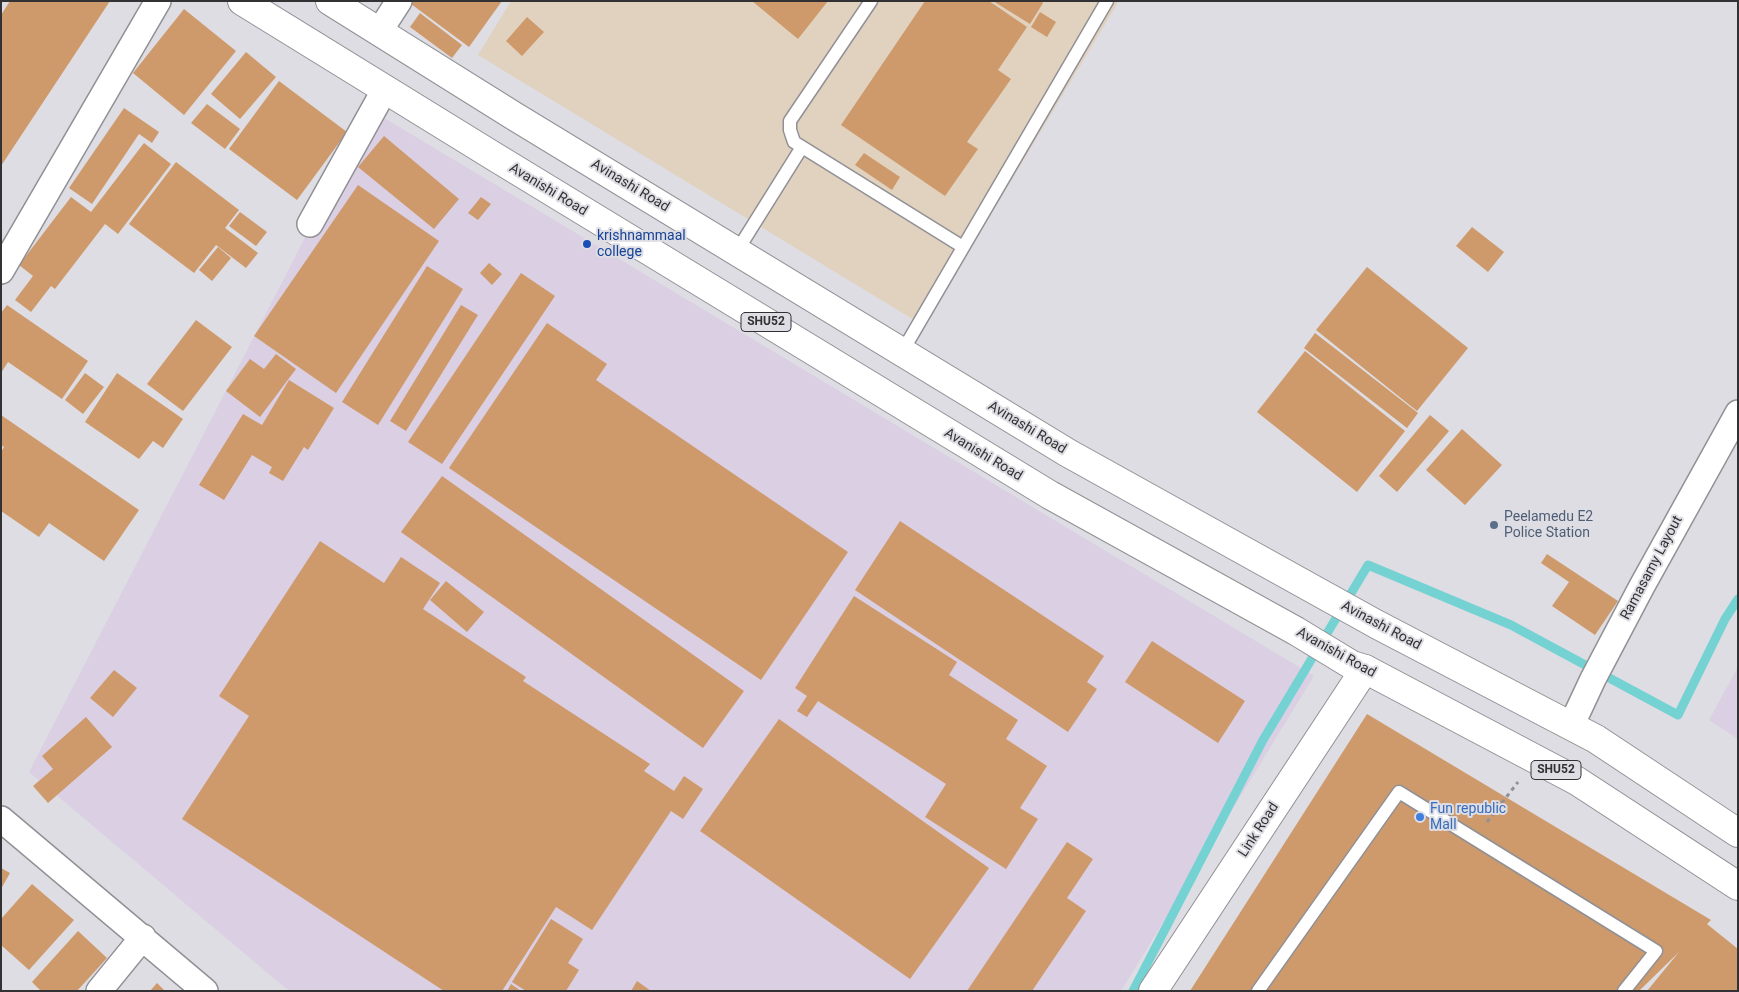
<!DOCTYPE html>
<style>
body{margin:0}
#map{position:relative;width:1739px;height:992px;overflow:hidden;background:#dedde3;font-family:Roboto,sans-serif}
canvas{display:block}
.frame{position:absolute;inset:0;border:2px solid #323234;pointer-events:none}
</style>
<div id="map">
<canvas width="1739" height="992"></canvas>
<div class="frame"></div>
</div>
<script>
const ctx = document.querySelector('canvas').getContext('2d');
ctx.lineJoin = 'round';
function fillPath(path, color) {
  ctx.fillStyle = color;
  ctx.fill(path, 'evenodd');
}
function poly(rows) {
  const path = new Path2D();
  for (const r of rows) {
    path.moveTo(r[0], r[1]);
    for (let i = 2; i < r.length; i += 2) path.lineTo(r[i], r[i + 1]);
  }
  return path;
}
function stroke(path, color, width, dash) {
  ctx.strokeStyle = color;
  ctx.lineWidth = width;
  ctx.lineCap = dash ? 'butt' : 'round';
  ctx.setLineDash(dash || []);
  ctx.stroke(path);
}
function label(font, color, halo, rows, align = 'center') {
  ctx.font = font + ' Roboto,sans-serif';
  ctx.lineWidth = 4;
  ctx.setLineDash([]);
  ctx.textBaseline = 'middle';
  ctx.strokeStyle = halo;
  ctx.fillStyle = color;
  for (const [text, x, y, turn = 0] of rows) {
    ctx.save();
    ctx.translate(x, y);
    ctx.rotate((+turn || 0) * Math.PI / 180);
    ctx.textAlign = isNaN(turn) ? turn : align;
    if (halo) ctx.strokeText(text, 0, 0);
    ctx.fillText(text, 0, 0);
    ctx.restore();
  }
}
fillPath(poly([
 [371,110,1314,676,1121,991,289,991,29,772],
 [1738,667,1738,739,1709,720]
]), '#dbcfe3');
fillPath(poly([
 [511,1,1119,1,924,326,478,55]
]), '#e1d2bf');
stroke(poly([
 [1133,991,1263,740,1368,565,1511,625,1678,715,1725,619,1738,599]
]), '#75d2d2', 9);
fillPath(poly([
 [10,1,110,1,1,166,1,15],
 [407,1,502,1,469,47],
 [752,1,828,1,798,39],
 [925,1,989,1,1027,27,998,70,1011,79,967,142,978,149,945,196,841,125],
 [993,1,1041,1,1043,3,1030,24],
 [184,9,236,51,184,115,133,73],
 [1040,12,1056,22,1047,37,1031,27],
 [420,13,462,45,452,58,410,27],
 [527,17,544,32,522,56,506,41],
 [246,52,276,77,240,119,211,94],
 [279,81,347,132,297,200,229,149],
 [207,104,240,129,225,149,191,123],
 [124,108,159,132,152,143,139,134,92,204,69,188],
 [384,136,459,199,434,229,358,167],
 [144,143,171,164,118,234,105,224,55,289,51,286,31,312,15,300,33,276,19,265,71,197,91,212],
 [864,153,900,177,892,190,855,165],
 [176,162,239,210,225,228,258,253,246,268,216,245,194,273,129,224],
 [358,185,439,241,336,393,254,336],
 [481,197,491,204,478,220,468,213],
 [240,212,267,232,256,246,229,226],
 [1472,227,1504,252,1488,272,1456,246],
 [218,247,231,258,212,281,199,270],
 [489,263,502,274,492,285,480,273],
 [427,266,463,289,378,425,342,402],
 [1367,267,1468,348,1417,411,1316,330],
 [521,273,555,296,442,464,408,442],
 [7,305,88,361,62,399,8,362,1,373,1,313],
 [461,305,478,315,406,431,390,421],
 [196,320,232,347,183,411,147,384],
 [547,323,607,364,596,380,848,552,761,680,449,468],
 [1315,333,1418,413,1407,428,1304,348],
 [1305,351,1405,431,1357,492,1257,412],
 [276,354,296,369,260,417,226,391,250,359,264,369],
 [85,373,104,387,83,414,65,400],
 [117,373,183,419,163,448,153,441,139,459,85,422],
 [289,380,334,408,308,450,304,447,283,481,269,473,272,467,252,455,224,500,199,485,243,414,262,425],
 [1,415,139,510,104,561,49,523,39,537,1,511,1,452,4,447,1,445],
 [1430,415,1449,431,1397,492,1379,476],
 [1462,429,1502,465,1465,505,1426,470],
 [442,476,744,691,703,748,401,532],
 [900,521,1104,656,1087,682,1097,689,1068,732,855,590],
 [320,541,384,583,401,557,440,583,423,609,526,677,523,681,650,764,644,771,674,791,684,776,703,789,683,819,671,811,592,930,556,907,502,991,444,991,182,819,249,716,219,696],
 [1547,554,1618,601,1595,635,1552,606,1569,582,1541,563],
 [446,581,484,612,467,632,430,600],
 [854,596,957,662,949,675,1018,720,1006,739,1047,766,1020,808,1038,819,1006,869,925,817,946,784,818,701,807,717,797,711,807,696,795,688],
 [1152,641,1245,701,1218,743,1125,682],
 [114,670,137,688,113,717,90,698],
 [1367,714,1711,920,1707,924,1738,949,1738,991,1647,991,1679,952,1639,991,1190,991],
 [86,717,112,747,48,803,33,786,53,769,42,756],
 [779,719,989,868,910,979,700,831],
 [1067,842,1093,859,1067,898,1086,911,1032,991,967,991],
 [1,868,10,873,1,889],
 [32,884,74,920,29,970,1,945,1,919],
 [551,919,583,939,568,963,579,970,566,991,526,991,512,982],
 [78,931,107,958,77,991,41,991,32,982],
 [637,981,651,991,631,991],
 [157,983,165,991,150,991],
 [511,984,521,991,507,991]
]), '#ce9a6b');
const lane = poly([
 [871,1,790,121,790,130,794,142,963,247],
 [737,251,802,147],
 [902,352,1107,1],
 [1258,991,1399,792,1656,951,1624,991]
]);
const street = poly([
 [379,32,399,1],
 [310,224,385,89],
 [1,271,158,1],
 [1571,726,1593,679,1642,586,1738,413],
 [1,819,205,991],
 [99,991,143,937]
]);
const secondary = poly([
 [1153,991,1365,669]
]);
const primary = poly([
 [242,1,495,157,1050,495,1296,631,1352,665,1365,669,1577,781,1738,886],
 [330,1,514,116,1068,453,1376,624,1596,739,1738,833]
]);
stroke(lane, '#909095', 15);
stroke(street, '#909095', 28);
stroke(secondary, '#909095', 30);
stroke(primary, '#909095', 30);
stroke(poly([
 [1487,822,1518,782]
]), '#919094', 3, [4, 4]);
stroke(lane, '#fff', 12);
stroke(street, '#fff', 25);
stroke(secondary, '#fff', 28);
stroke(primary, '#fff', 28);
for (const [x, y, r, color] of [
 [587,244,5,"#1a4fb4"],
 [1494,525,5,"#5c6f8a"],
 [1420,817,5,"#3f7fe0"]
]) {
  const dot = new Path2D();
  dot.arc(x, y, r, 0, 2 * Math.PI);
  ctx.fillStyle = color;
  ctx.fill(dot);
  stroke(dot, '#dedde3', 2);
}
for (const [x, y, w] of [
 [766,322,50],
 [1556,770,50]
]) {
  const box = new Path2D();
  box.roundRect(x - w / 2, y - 9.5, w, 19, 4);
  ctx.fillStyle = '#dedde3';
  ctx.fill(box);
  stroke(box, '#323234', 1);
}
label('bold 12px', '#323234', null, [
 ["SHU52",766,322],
 ["SHU52",1556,770]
]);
label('14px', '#323234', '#dedde3', [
 ["Avinashi Road",630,186,31],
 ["Avanishi Road",548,190,31],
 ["Avinashi Road",1027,428,31],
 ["Avanishi Road",983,455,31],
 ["Ramasamy Layout",1652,568,-62],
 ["Avinashi Road",1381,626,28],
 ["Avanishi Road",1336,653,29],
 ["Link Road",1259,830,-57]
]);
label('14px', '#164399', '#dedde3', [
 ["krishnammaal",597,236],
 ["college",597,252]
], 'left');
label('14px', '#4e5e75', '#dedde3', [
 ["Peelamedu E2",1504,517],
 ["Police Station",1504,533]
], 'left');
label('14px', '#366cbe', '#dedde3', [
 ["Fun republic",1430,809],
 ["Mall",1430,825]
], 'left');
</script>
